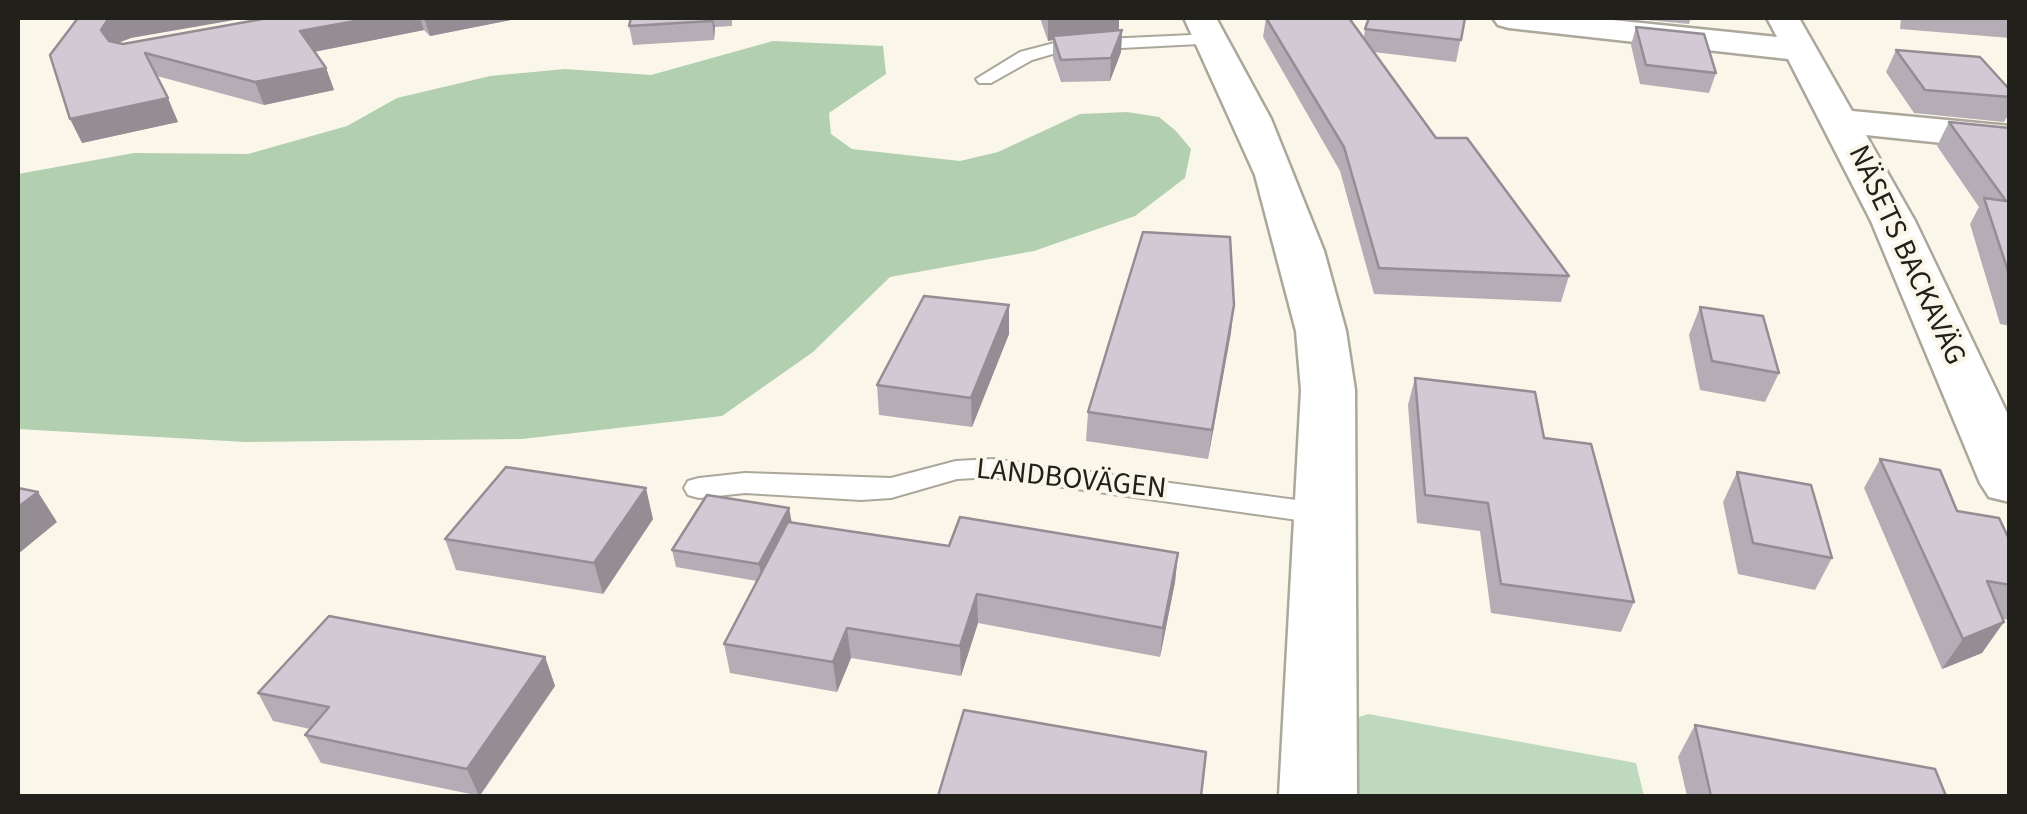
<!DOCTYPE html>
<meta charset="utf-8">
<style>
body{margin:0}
#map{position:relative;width:2027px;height:814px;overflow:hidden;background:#faf7ea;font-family:"Source Sans 3",sans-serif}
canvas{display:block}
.frame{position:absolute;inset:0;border:20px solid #21201b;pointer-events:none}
</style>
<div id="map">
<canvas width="2027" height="814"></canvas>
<div class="frame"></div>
</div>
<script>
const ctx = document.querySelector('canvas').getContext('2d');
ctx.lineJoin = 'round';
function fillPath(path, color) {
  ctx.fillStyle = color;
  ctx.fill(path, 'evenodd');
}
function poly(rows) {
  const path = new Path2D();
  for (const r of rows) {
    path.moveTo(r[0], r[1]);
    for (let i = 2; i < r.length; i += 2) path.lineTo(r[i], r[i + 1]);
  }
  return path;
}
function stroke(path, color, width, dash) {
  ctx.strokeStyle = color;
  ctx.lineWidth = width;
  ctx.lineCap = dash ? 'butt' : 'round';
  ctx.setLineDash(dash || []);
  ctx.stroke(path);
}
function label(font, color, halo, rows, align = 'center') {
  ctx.font = font + ' "Source Sans 3",sans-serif';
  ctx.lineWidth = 8;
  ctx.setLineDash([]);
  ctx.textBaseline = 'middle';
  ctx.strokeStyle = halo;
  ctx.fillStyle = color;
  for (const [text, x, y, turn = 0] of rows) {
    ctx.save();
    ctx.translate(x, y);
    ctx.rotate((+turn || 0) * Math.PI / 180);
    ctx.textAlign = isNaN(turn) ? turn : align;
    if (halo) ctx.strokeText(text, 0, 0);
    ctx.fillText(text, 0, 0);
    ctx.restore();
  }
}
fillPath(poly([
 [1368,714,1636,763,1644,796,1358,796,1356,718]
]), '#bed9bd');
fillPath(poly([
 [773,41,883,46,886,74,829,113,831,134,852,149,960,161,998,152,1080,114,1127,112,1159,117,1176,131,1191,149,1185,178,1135,216,1034,251,890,277,813,352,722,416,522,439,245,442,18,429,18,174,134,153,248,154,347,126,397,98,490,76,565,69,651,75]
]), '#b2d0b0');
const lane = poly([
 [1213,34,1219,35,1219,43,1063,51,1032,60,991,83,979,83,976,79,1020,52,1062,41,1213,34],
 [992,459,1326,504,1337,507,1341,514,1337,521,1326,524,992,477,957,479,891,498,861,500,745,493,699,498,688,495,684,488,688,481,699,478,745,473,891,478,956,461,992,459]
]);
const street = poly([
 [1184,18,1216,18,1271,119,1324,251,1346,331,1355,390,1357,796,1279,796,1301,390,1296,331,1255,175,1184,18],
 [1493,18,1593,18,1777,37,1767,18,1799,18,1852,111,2010,126,2010,150,1866,135,1915,221,2010,419,2010,502,1989,497,1980,483,1871,221,1788,59,1509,28,1498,25,1493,18]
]);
stroke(lane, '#aba89b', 4);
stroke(street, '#aba89b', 5);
fillPath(lane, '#fff');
fillPath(street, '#fff');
fillPath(poly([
 [78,18,131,38,118,43,123,44,268,18,521,18,430,36,424,30,314,52,326,68,334,90,264,105,157,76,178,122,82,143],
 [631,18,732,18,732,26,715,27,714,40,633,45,629,26],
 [1040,18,1119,18,1119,30,1122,30,1121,52,1110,81,1061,82,1053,58,1053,40,1048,41],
 [1266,18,1364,37,1365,29,1465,18,1456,62,1374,52,1436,138,1569,276,1561,302,1374,294,1340,171,1263,37],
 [1626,18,1691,18,1689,24],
 [1901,18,2010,18,2010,38,1900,29],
 [1636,27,1716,73,1709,93,1640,84,1631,45],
 [1896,50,2010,90,2010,112,2004,122,1914,113,1886,72],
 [1949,122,2010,128,2010,326,2000,324,1970,224,1979,207,1937,146],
 [1009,305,1009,334,972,427,879,415,877,385],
 [1234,305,1208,459,1086,441,1088,412],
 [1700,307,1779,373,1765,402,1700,390,1689,335],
 [1415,378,1544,438,1634,602,1621,632,1491,613,1480,531,1417,523,1408,405],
 [1880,459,1957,511,2010,541,2010,620,2003,619,1982,653,1942,669,1864,488],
 [1737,472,1832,558,1815,590,1738,574,1723,502],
 [789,508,792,523,949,546,1178,553,1175,582,1160,657,978,623,961,676,851,658,837,692,730,673,724,644,757,581,676,567,672,550],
 [653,519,603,594,456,570,445,539],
 [545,657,555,686,480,796,321,763,305,735,310,729,273,721,258,693],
 [1695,725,1946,796,1687,796,1678,757]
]), '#b5adb6');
fillPath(poly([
 [120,18,246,18,131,38,117,43,111,52,101,30,107,21],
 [372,18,420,18,424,30,308,53,300,31],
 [424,18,521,18,430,36],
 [712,18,713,18,715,27,714,40],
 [1070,18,1119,18,1119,35,1053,36,1053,40,1048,41,1048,19],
 [1122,30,1121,52,1110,81,1111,58],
 [326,68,334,90,264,105,255,82],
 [168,98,178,122,82,143,70,119],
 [1009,305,1009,334,972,427,971,398],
 [1234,305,1231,333,1208,459,1212,430],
 [646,488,653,519,603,594,594,563],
 [38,492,57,522,18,554,18,507],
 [789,508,792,525,762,581,759,564],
 [1178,553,1175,582,1160,657,1163,628],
 [977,594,978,623,961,676,960,646],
 [2004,622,1982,653,1942,669,1963,639],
 [847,628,851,658,837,692,833,662],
 [545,657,555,686,479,796,467,769]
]), '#948d94');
const building = poly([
 [78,18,120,18,107,21,101,30,109,41,123,44,268,18,372,18,300,31,326,68,255,82,145,53,168,98,70,119,50,55,78,18],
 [631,18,712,18,711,21,629,26,631,18],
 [1266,18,1349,18,1436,138,1467,138,1569,276,1379,268,1344,147,1266,18],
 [1369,18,1465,18,1461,40,1365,29,1369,18],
 [1636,27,1704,34,1716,73,1646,65,1636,27],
 [1122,30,1111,58,1061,60,1053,36,1122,30],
 [1896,50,1980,57,2010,90,2010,97,1925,90,1896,50],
 [1949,122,2010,128,2010,277,1984,198,2006,201,1949,122],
 [1143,232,1230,237,1234,305,1212,430,1088,412,1143,232],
 [924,296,1009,305,971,398,877,385,924,296],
 [1700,307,1763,316,1779,373,1712,361,1700,307],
 [1415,378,1535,392,1544,438,1591,444,1634,602,1501,584,1488,503,1425,495,1415,378],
 [1880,459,1940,470,1957,511,1999,518,2010,541,2010,585,1987,581,2004,622,1963,639,1880,459],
 [506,467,646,488,594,563,445,539,506,467],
 [1737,472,1811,485,1832,558,1753,543,1737,472],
 [18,488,38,492,18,507,18,488],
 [707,495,789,508,759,564,672,550,707,495],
 [960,517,1178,553,1163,628,977,594,960,646,847,628,833,662,724,644,788,522,949,546,960,517],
 [329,616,545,657,467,769,305,735,329,707,258,693,329,616],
 [964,710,1206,752,1201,796,938,796,964,710],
 [1695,725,1935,769,1946,796,1711,796,1695,725]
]);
fillPath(building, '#d3c9d4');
stroke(building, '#948d94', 2.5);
label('30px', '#21201b', '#faf7ea', [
 ["NÄSETS BACKAVÄG",1905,256,65],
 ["LANDBOVÄGEN",1071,481,6]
]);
</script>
